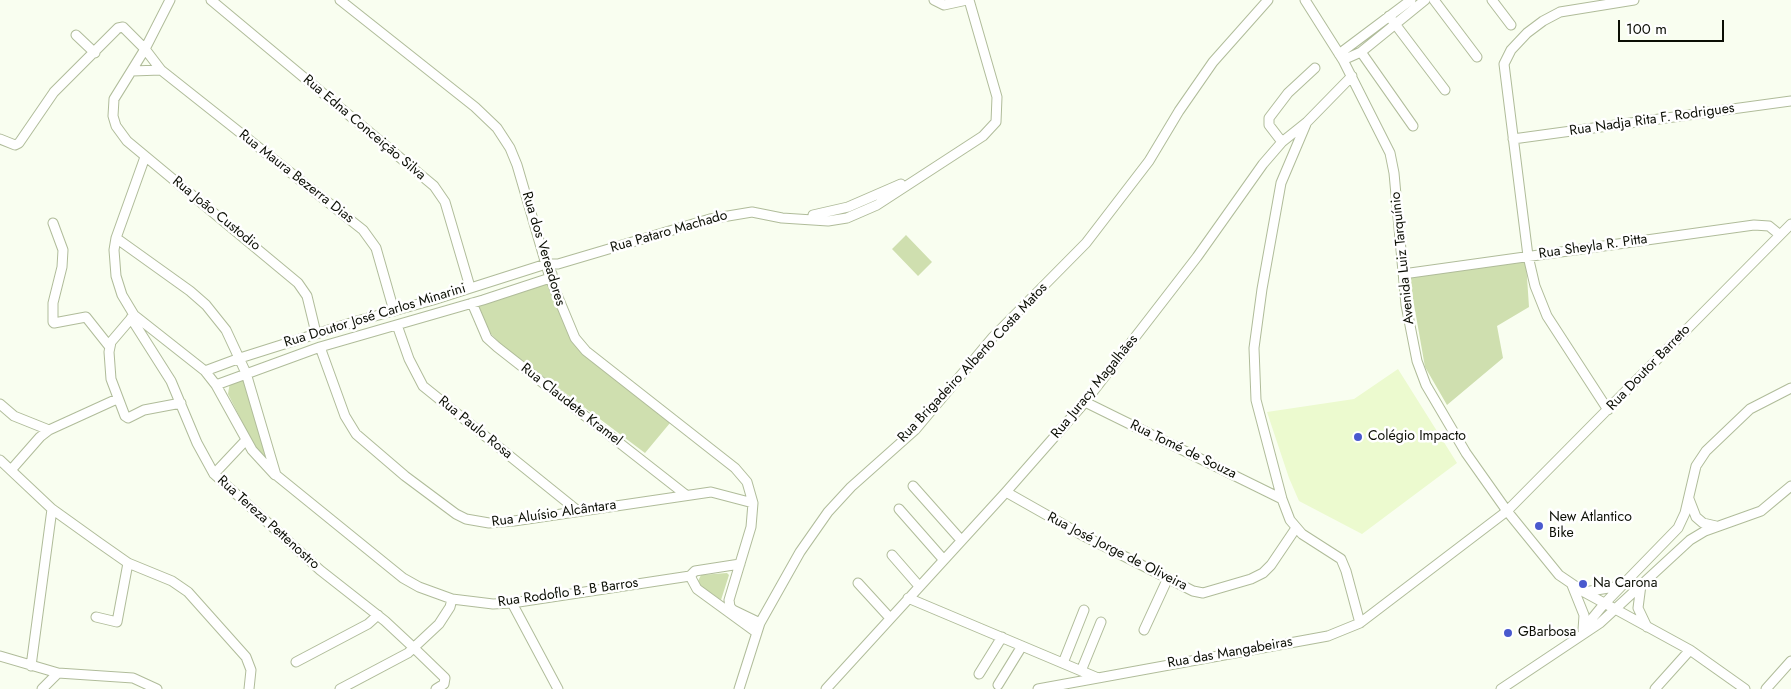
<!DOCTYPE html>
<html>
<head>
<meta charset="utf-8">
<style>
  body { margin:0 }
  #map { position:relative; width:1791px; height:689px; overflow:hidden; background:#f9fef0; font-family:Jost,sans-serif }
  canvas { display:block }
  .scale { position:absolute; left:1618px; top:20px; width:106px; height:22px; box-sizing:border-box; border:2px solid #0b0e04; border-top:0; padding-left:6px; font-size:15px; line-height:18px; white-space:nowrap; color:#0b0e04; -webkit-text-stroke:4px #fff; paint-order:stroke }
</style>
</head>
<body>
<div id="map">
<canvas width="1791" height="689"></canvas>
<div class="scale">100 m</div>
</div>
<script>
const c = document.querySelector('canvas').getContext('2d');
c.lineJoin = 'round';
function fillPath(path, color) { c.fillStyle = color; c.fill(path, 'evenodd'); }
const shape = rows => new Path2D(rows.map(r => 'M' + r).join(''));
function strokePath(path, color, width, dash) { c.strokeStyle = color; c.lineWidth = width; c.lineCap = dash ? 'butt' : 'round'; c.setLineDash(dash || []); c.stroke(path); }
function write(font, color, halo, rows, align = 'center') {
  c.font = font + ' Jost,sans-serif'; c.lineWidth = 5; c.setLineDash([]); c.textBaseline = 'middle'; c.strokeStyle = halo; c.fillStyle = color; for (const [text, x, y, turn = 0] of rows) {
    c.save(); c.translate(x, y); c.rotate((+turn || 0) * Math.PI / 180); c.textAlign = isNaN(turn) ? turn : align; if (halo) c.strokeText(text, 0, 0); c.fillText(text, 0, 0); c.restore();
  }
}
const built = shape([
  [1398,369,1457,463,1362,534,1299,501,1289,478,1267,412,1354,399]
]);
const green = shape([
  [906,235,932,262,918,276,892,249],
  [1526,262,1529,307,1497,326,1503,358,1447,405,1425,367,1409,276],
  [547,282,570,337,670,423,645,453,504,347,485,328,471,304],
  [244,376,267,457,258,453,228,394,230,382],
  [727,573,729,575,721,600,697,583,701,575]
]);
const minor = shape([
  [170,0,145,49,114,99,113,116,116,126,127,141,298,283,307,296,316,333],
  [211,0,434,186,445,202,470,287],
  [340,0,475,107,497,128,510,148,517,165,550,278,575,338,586,351,735,468,747,482,753,503,751,527,729,600,730,607,733,610,760,623],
  [934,0,944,5,967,0],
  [1305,0,1343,60,1390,153,1394,173,1406,305,1417,361,1426,385,1466,453,1507,511,1559,575,1584,592,1690,650,1745,689],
  [1434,0,1477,57],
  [1492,0,1511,25],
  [1389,16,1445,90],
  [76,35,95,53],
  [1361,52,1413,126],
  [1339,54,1411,0],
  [1343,60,1361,52,1425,0],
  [132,71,161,70],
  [1306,124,1281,183,1262,289,1254,348,1256,400,1282,499,1290,520,1302,534,1341,559,1346,571,1360,623],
  [0,139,15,145,19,143,54,92,118,28,123,27,145,49,161,70,363,230,376,248,394,311],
  [1513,139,1791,101],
  [1282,142,1269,125,1269,118,1288,93,1315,68],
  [145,157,116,238,114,250,116,276,122,295,134,315,205,371,216,385,252,450,275,475],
  [813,215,848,207,901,184],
  [53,223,63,250,62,267,53,303,53,322,54,323,86,317,109,346],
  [116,238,190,291,206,305,226,330,246,373,276,475,403,578,419,587,452,599,493,604,512,603,690,576],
  [1403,274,1754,225,1769,226,1780,235],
  [472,303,487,338,497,347,686,495],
  [134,315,111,342,109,352,111,379,125,416,128,418,144,410,181,403],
  [131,318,171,381,197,443,214,474,320,570,385,621,414,648,445,678,444,684,436,689],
  [397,325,409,359,423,386,578,511],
  [320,347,345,416,356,434,405,476,456,514,466,519,489,523,514,521,711,492,753,503],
  [205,371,240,358,357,321,433,300,546,264,558,264,710,219,752,212,782,218,828,221,847,218,877,205,983,136,996,122,997,97,969,0],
  [216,385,320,347,483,300,550,278,552,274],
  [1085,402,1282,499],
  [0,404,14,416,49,430],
  [1608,410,1547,316,1535,286,1528,256,1504,64,1511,50,1527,33,1543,21,1560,12,1634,0],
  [0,460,52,509,98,542,128,563,172,581,188,592,246,657,251,670,249,689],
  [11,470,40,437,49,430,117,399],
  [214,474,246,440],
  [913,486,961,540],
  [1006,492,1082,535,1193,591,1203,593,1251,579,1263,573,1271,565,1296,528],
  [1689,499,1696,517,1703,523,1716,526],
  [899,509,943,559],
  [892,555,919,586],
  [690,576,697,589,756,632],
  [690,576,695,571,740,564],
  [858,583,890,618],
  [1572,585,1584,615,1583,630],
  [1641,585,1638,608,1647,627],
  [1584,592,1621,586],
  [908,598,1098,678],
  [512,603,558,689],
  [96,617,117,622,128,563],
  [1144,630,1168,578],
  [1586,631,1590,621,1604,604,1678,528,1685,513,1696,466,1706,451,1750,409,1791,388],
  [0,656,58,673,133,678,157,689],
  [296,662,368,624,378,615],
  [1063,663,1084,610],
  [31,666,52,509],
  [1081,671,1101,622],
  [979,674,1002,637],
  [998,685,1022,646],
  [42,689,58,673],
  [340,689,408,653,439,624,450,607,452,599],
  [739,689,760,623,800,552,828,512,851,487,915,430,993,337,1086,243,1149,161,1179,111,1213,62,1268,0],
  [826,689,1006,492,1085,402,1197,257,1263,164,1282,142,1307,122,1352,76],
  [1038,689,1328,636,1360,623,1507,511,1791,224],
  [1501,689,1600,623,1690,540,1705,531,1761,511,1791,486],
  [1655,689,1690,650],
  [1766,689,1791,661]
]);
const markers = [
  [1358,437,5,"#4959ce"],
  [1539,526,5,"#4959ce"],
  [1583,584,5,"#4959ce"],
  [1508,633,5,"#4959ce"]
];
const streetNames = [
  ["Rua Nadja Rita F. Rodrigues",1652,120,-8],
  ["Rua Edna Conceição Silva",364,128,40],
  ["Rua Maura Bezerra Dias",296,177,38],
  ["Rua João Custodio",216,214,39],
  ["Rua Pataro Machado",669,232,-16],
  ["Rua Sheyla R. Pitta",1593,247,-8],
  ["Rua dos Vereadores",543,249,73],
  ["Avenida Luiz Tarquínio",1403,258,-96],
  ["Rua Doutor José Carlos Minarini",375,316,-17],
  ["Rua Brigadeiro Alberto Costa Matos",973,363,-47],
  ["Rua Doutor Barreto",1649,368,-46],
  ["Rua Juracy Magalhães",1095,387,-51],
  ["Rua Claudete Kramel",571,405,38],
  ["Rua Paulo Rosa",475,428,39],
  ["Rua Tomé de Souza",1183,450,26],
  ["Rua Aluísio Alcântara",554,514,-8],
  ["Rua Tereza Pettenostro",268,523,42],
  ["Rua José Jorge de Oliveira",1117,552,27],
  ["Rua Rodoflo B. B Barros",568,593,-8],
  ["Rua das Mangabeiras",1230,653,-10]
];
const poiNames = [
  ["Colégio Impacto",1368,437],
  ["New Atlantico",1549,518],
  ["Bike",1549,534],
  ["Na Carona",1593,584],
  ["GBarbosa",1518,633]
];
fillPath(built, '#ecfacf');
fillPath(green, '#cfdfaf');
strokePath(minor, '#b0bc9a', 11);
strokePath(minor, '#fff', 9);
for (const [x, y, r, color] of markers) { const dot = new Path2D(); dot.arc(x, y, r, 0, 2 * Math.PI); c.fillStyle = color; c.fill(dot); strokePath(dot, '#fff', 2); }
write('14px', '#0b0e04', '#fff', streetNames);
write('14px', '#0b0e04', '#fff', poiNames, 'left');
</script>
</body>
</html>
